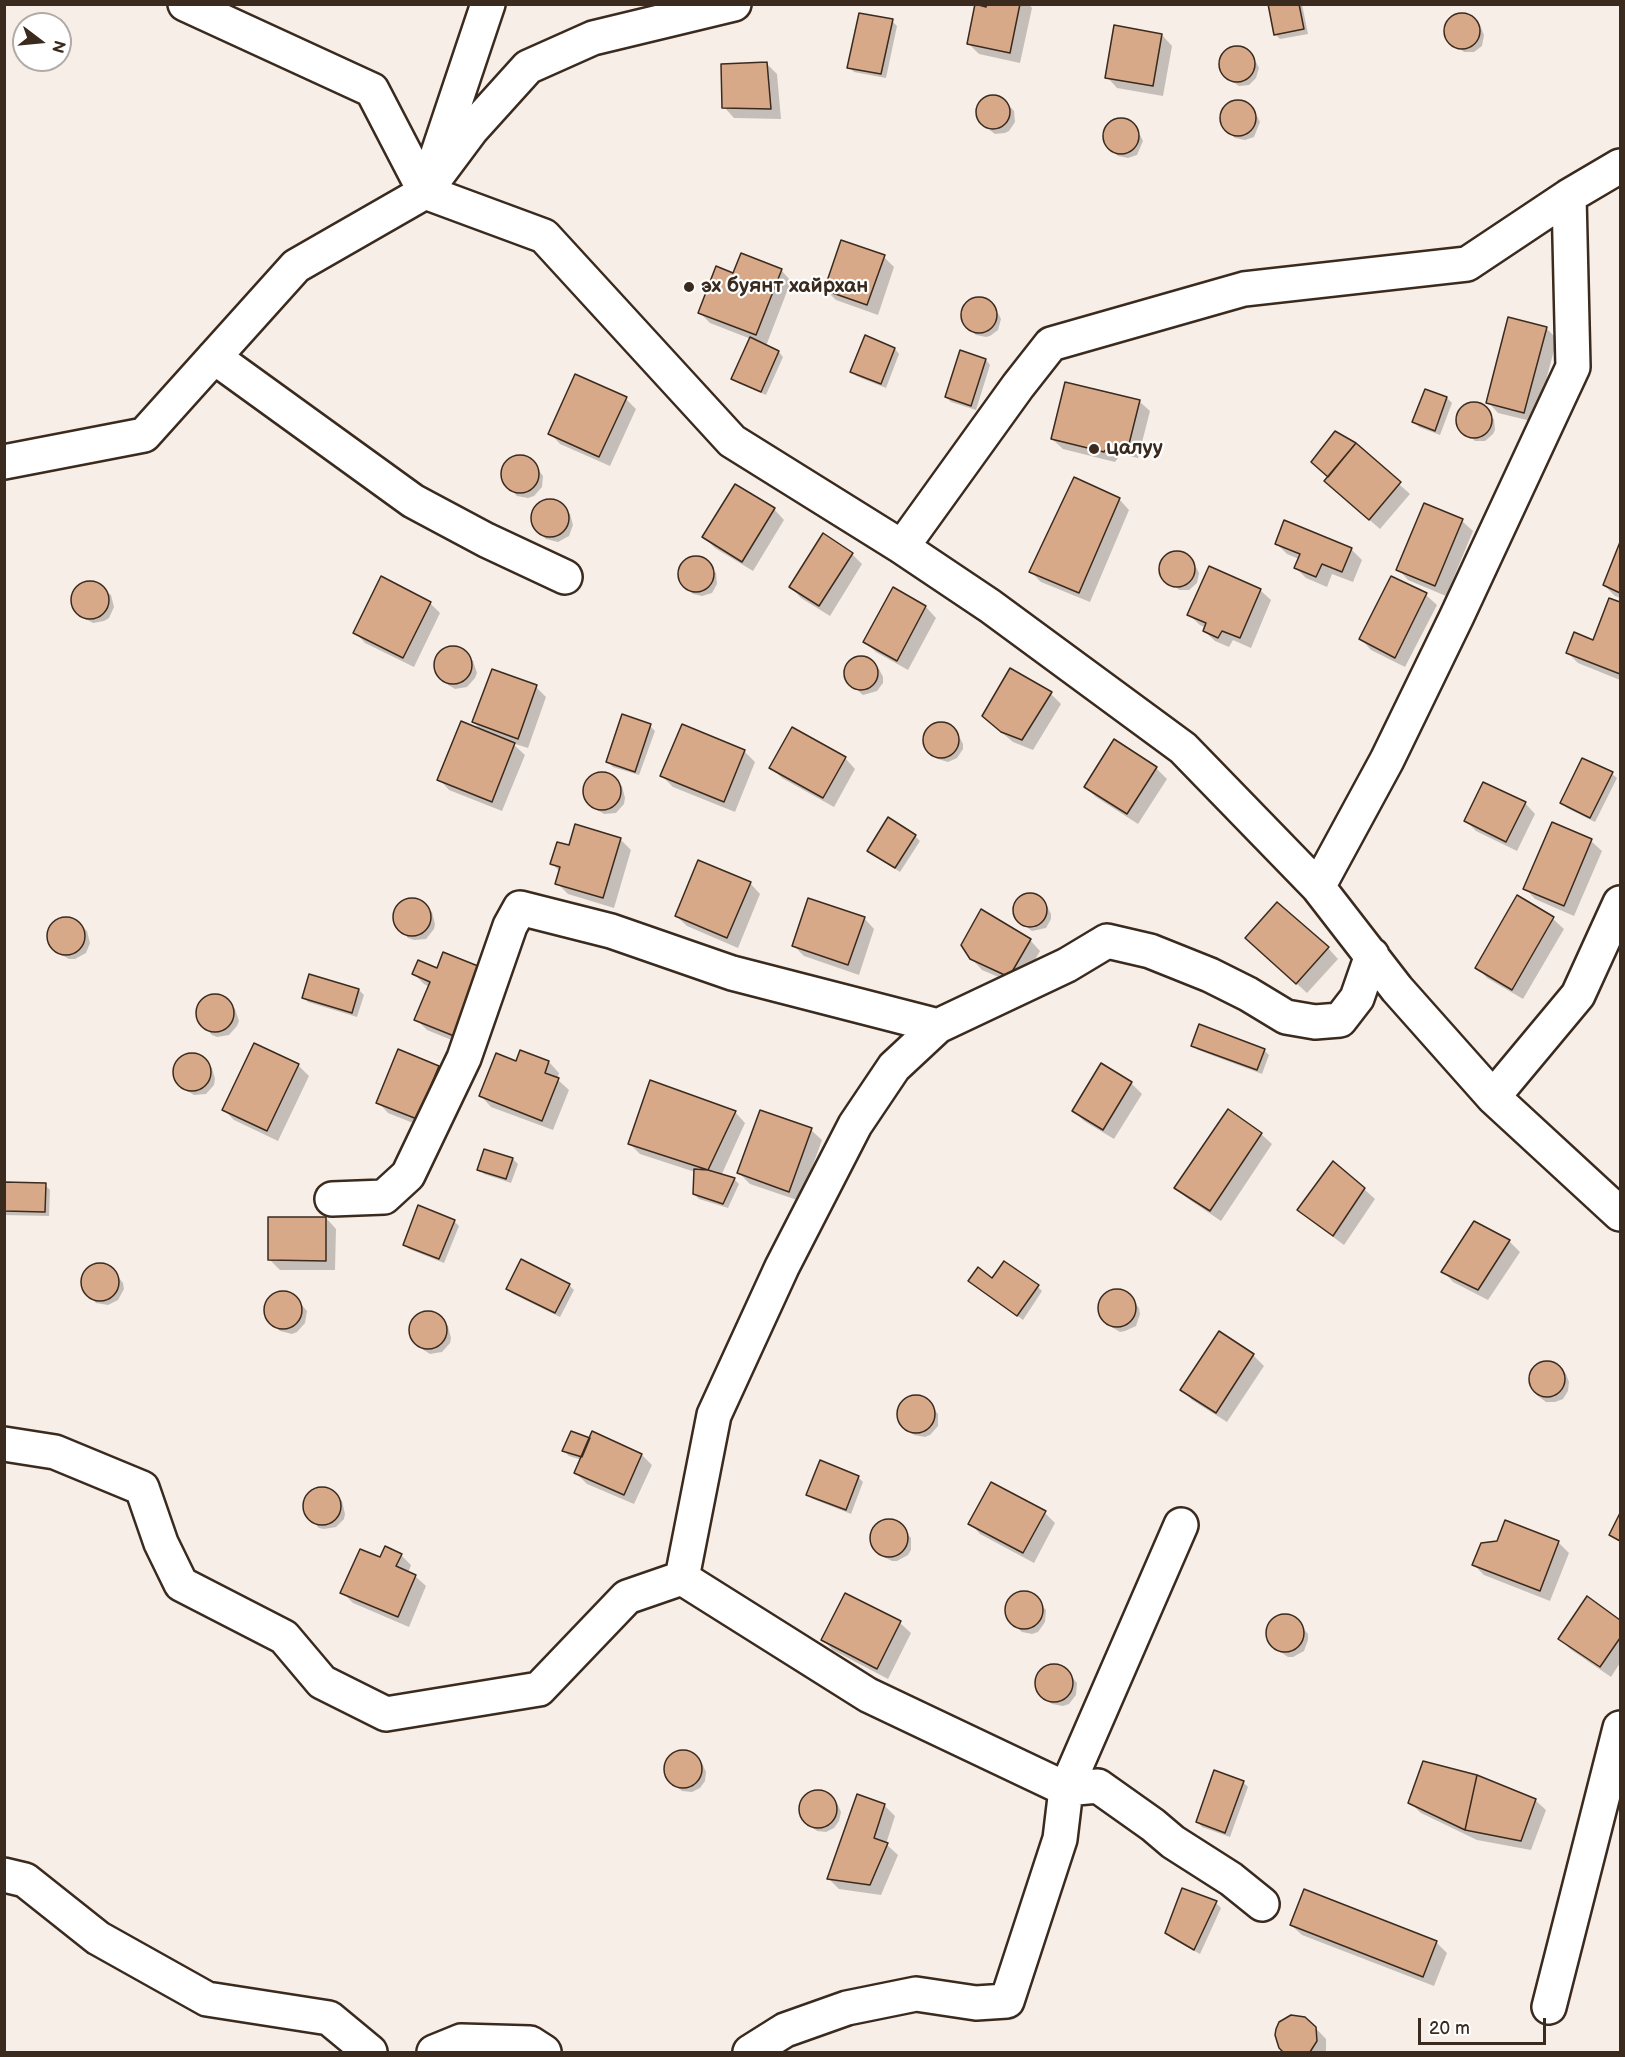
<!DOCTYPE html>
<html>
<head>
<meta charset="utf-8">
<style>
  body { margin:0 }
  #map { position:relative; width:1625px; height:2057px; overflow:hidden; background:#f7eee7; font-family:"Balsamiq Sans",sans-serif }
  canvas { display:block }
  .frame { position:absolute; inset:0; border:6px solid #3b2a1e; pointer-events:none }
  .north { position:absolute; left:12px; top:12px; width:60px; height:60px; box-sizing:border-box; background:#fff; border:2px solid #b1aaa5; border-radius:50%; rotate:106deg; font-size:16px; font-weight:700; line-height:24px; text-align:center; color:#3b2a1e }
  .north::after { content:''; display:block; margin:auto; width:21px; height:27px; background:#3b2a1e; clip-path:polygon(50% 0,100% 100%,50% 72%,0 100%) }
  .scale { position:absolute; left:1418px; top:2018px; width:128px; height:27px; box-sizing:border-box; border:3px solid #3b2a1e; border-top:0; padding-left:8px; font-size:18px; line-height:21px; white-space:nowrap; color:#3b2a1e; -webkit-text-stroke:4px #fff; paint-order:stroke }
</style>
</head>
<body>
<div id="map">
<canvas width="1625" height="2057"></canvas>
<div class="frame"></div>
<div class="north">N</div>
<div class="scale">20 m</div>
</div>
<script>
const c = document.querySelector('canvas').getContext('2d');
c.lineJoin = 'round';
function fillPath(path, color) { c.fillStyle = color; c.fill(path, 'evenodd'); }
const shape = rows => new Path2D(rows.map(r => 'M' + r).join(''));
function strokePath(path, color, width, dash) { c.strokeStyle = color; c.lineWidth = width; c.lineCap = dash ? 'butt' : 'round'; c.setLineDash(dash || []); c.stroke(path); }
function write(font, color, halo, rows, align = 'center') {
  c.font = font + ' "Balsamiq Sans",sans-serif'; c.lineWidth = 4.5; c.setLineDash([]); c.textBaseline = 'middle'; c.strokeStyle = halo; c.fillStyle = color; for (const [text, x, y, turn = 0] of rows) {
    c.save(); c.translate(x, y); c.rotate((+turn || 0) * Math.PI / 180); c.textAlign = isNaN(turn) ? turn : align; if (halo) c.strokeText(text, 0, 0); c.fillText(text, 0, 0); c.restore();
  }
}
const shadow = shape([
  [988,4,1029,4,1032,8,1020,63,979,54,969,44],
  [1269,4,1302,4,1308,34,1280,39,1275,34],
  [1459,15,1470,16,1480,25,1484,35,1482,46,1474,52,1464,52,1450,41,1446,31,1450,21],
  [892,21,897,26,886,78,854,72,849,67],
  [1162,35,1172,46,1163,96,1117,88,1107,77],
  [1233,48,1245,49,1254,58,1259,68,1256,78,1249,85,1239,86,1230,80,1222,70,1222,59,1224,54],
  [767,64,777,74,781,119,734,118,724,107],
  [995,96,1005,101,1014,111,1015,122,1009,131,1005,133,995,134,987,128,978,118,978,107,984,99],
  [1234,102,1239,102,1250,107,1255,112,1260,122,1254,137,1245,140,1235,138,1222,124,1222,113,1225,108],
  [1122,120,1133,125,1138,131,1143,141,1137,155,1128,158,1118,156,1106,142,1105,137,1108,127,1117,121],
  [884,257,894,267,878,315,836,300,826,290],
  [781,270,791,281,766,346,779,352,783,357,766,395,738,383,733,378,751,339,710,323,700,313,733,275],
  [975,299,980,299,991,304,996,309,1001,319,998,330,990,336,986,337,976,335,963,321,966,305],
  [1510,319,1547,329,1557,339,1535,422,1498,413,1488,402],
  [865,337,895,349,899,354,886,388,856,376,852,371],
  [986,360,990,365,976,410,951,402,946,397],
  [1426,391,1447,398,1452,403,1440,435,1419,427,1414,422],
  [626,399,636,409,610,466,560,444,550,433],
  [1139,401,1150,411,1138,458,1121,454,1115,462,1063,449,1052,439],
  [1476,404,1481,405,1494,419,1495,430,1493,434,1485,441,1475,441,1459,426,1459,415,1461,410,1465,406],
  [1355,445,1410,494,1380,529,1336,491,1329,476],
  [520,456,531,460,543,476,542,487,534,496,528,498,517,496,503,481,503,469,509,460],
  [1119,499,1129,510,1090,602,1041,582,1031,572],
  [550,500,555,501,570,514,573,525,569,536,558,542,546,539,542,536,536,530,532,519,535,508,539,504],
  [774,509,784,520,753,571,715,548,704,537],
  [1462,521,1473,531,1446,596,1408,580,1398,569],
  [1276,543,1351,549,1362,560,1353,582,1332,574,1327,587,1306,578,1296,568,1299,559,1287,554],
  [1620,546,1620,598,1615,596,1604,585],
  [1174,553,1184,554,1194,563,1199,573,1197,583,1189,590,1179,590,1162,574,1164,558],
  [852,554,862,564,830,616,801,598,791,587],
  [697,558,707,563,716,573,717,584,712,593,702,596,693,594,681,580,680,569,687,561],
  [1392,578,1426,595,1437,605,1405,667,1371,650,1361,639],
  [91,582,95,583,111,595,114,607,109,618,104,621,93,623,82,617,77,611,72,600,75,589,79,585],
  [894,589,926,607,936,618,908,670,876,652,865,642],
  [1260,590,1271,600,1251,648,1233,640,1229,647,1215,641,1204,631,1206,628,1200,625,1189,615],
  [1610,600,1620,604,1620,680,1578,663,1567,652,1594,642],
  [430,603,440,613,414,667,365,643,355,632],
  [453,647,464,651,473,661,477,673,475,678,467,687,455,689,445,683,439,677,435,666,435,661,442,651],
  [858,657,863,657,873,662,878,667,883,677,883,683,877,691,863,695,849,683,845,673,849,663],
  [536,687,546,697,528,748,512,743,525,755,502,811,449,790,439,779,483,732,473,722],
  [1051,694,1061,704,1033,750,1013,742,994,726],
  [943,723,953,728,958,734,963,744,963,749,957,758,948,762,938,759,934,756,929,750,925,740,929,730,938,724],
  [650,726,655,731,639,775,613,767,608,762],
  [744,751,755,762,735,812,673,787,662,776],
  [845,758,855,769,834,807,782,778,771,768],
  [1156,768,1167,779,1138,824,1096,797,1086,787],
  [602,773,607,774,622,786,625,798,624,804,616,813,604,814,594,808,589,803,584,791,584,786,591,776],
  [1612,774,1617,778,1595,822,1567,808,1562,803],
  [1525,803,1535,814,1517,851,1476,831,1466,821],
  [1552,824,1591,841,1602,851,1574,916,1535,899,1525,888],
  [576,826,621,840,631,850,614,908,568,894,557,883,560,872,552,863,570,847],
  [915,836,920,841,900,872,868,851],
  [750,883,760,894,738,948,687,926,676,916],
  [1026,894,1031,894,1041,898,1046,904,1051,914,1051,919,1046,928,1032,931,1017,920,1013,910,1017,900],
  [1518,898,1553,919,1564,929,1523,999,1487,978,1477,967],
  [412,899,417,900,432,912,435,924,434,929,426,939,414,940,408,938,395,923,394,912,401,902],
  [67,918,77,921,87,931,90,943,86,953,75,959,69,959,58,953,53,947,49,936,52,925,56,921],
  [864,918,874,929,859,975,804,956,793,945],
  [1030,940,1040,951,1020,986,982,970,971,958],
  [1257,948,1328,948,1338,959,1307,993],
  [438,970,464,1045,427,1030,416,1019,430,987,424,984,414,974],
  [359,990,364,995,357,1017,308,1002,303,997],
  [209,996,221,996,235,1009,239,1021,237,1026,229,1035,217,1037,212,1035,198,1020,198,1008,200,1003],
  [1193,1045,1264,1050,1269,1055,1262,1074,1198,1050],
  [186,1055,197,1055,212,1068,215,1079,214,1085,206,1094,194,1095,184,1089,175,1078,174,1067],
  [549,1062,559,1073,557,1079,569,1090,553,1130,491,1107,481,1096,517,1063],
  [298,1065,309,1076,278,1141,234,1120,224,1110],
  [439,1067,449,1078,428,1129,388,1113,378,1102],
  [1131,1083,1142,1094,1114,1139,1084,1121,1074,1111],
  [735,1112,745,1123,721,1176,734,1179,739,1184,728,1208,699,1199,694,1194,695,1172,640,1154,629,1143],
  [811,1130,822,1140,800,1201,750,1184,739,1173],
  [1261,1134,1272,1144,1221,1221,1187,1198,1176,1188],
  [485,1150,513,1159,518,1164,511,1183,484,1174,479,1169],
  [4,1184,45,1185,50,1190,49,1216,4,1215],
  [1364,1189,1375,1199,1344,1245,1310,1220,1299,1210],
  [326,1218,336,1229,335,1270,280,1270,270,1260],
  [454,1221,459,1226,444,1263,409,1249,404,1244],
  [1475,1223,1509,1241,1520,1252,1488,1300,1453,1282,1443,1271],
  [99,1264,111,1268,123,1283,124,1289,118,1300,108,1305,96,1303,92,1299,86,1294,82,1283,85,1272,94,1265],
  [993,1280,1038,1287,1042,1291,1023,1320,975,1285],
  [569,1285,574,1290,560,1317,513,1294,508,1289],
  [1114,1291,1126,1293,1139,1308,1140,1314,1136,1326,1125,1331,1120,1332,1110,1326,1099,1311,1101,1300,1109,1293],
  [283,1292,294,1296,307,1311,305,1323,297,1332,292,1334,280,1331,267,1317,266,1305,273,1296],
  [428,1313,434,1313,448,1326,451,1338,450,1343,442,1352,430,1354,419,1347,414,1342,410,1331,413,1320,417,1316],
  [1219,1333,1253,1355,1264,1366,1227,1422,1192,1400,1182,1389],
  [1544,1362,1553,1363,1560,1368,1566,1374,1569,1382,1568,1391,1563,1399,1555,1402,1546,1402,1538,1396,1533,1390,1530,1382,1530,1373,1536,1366],
  [913,1397,925,1399,938,1414,938,1426,930,1435,925,1437,914,1435,901,1422,899,1417,901,1406,908,1398],
  [564,1451,642,1455,652,1465,634,1504,587,1484,576,1473,582,1460,569,1456],
  [858,1477,863,1482,851,1514,813,1499,808,1495],
  [322,1488,333,1492,342,1501,345,1514,344,1519,336,1527,324,1529,319,1528,305,1513,304,1501,311,1492],
  [1045,1513,1055,1523,1034,1563,980,1534,970,1523],
  [1620,1516,1620,1542,1611,1535],
  [886,1521,897,1523,911,1538,911,1550,908,1555,897,1561,892,1561,882,1556,871,1541,873,1530,881,1522],
  [1558,1542,1569,1553,1550,1601,1484,1575,1474,1565],
  [401,1555,411,1565,408,1573,415,1576,426,1586,409,1627,353,1603,342,1592,381,1559],
  [1028,1593,1033,1596,1046,1610,1045,1622,1038,1632,1032,1634,1022,1632,1008,1618,1007,1608,1011,1598,1016,1595],
  [1587,1599,1620,1621,1620,1663,1611,1677,1570,1649,1560,1639],
  [1282,1616,1294,1618,1308,1634,1308,1640,1304,1651,1293,1657,1288,1657,1279,1651,1268,1636,1269,1626,1277,1618],
  [900,1623,911,1633,888,1679,833,1650,823,1640],
  [1051,1666,1064,1668,1077,1683,1076,1695,1069,1704,1063,1706,1052,1704,1039,1691,1037,1680,1042,1670],
  [680,1751,689,1752,697,1758,702,1763,706,1772,705,1781,700,1788,692,1792,682,1791,670,1780,666,1771,667,1763,672,1755],
  [1243,1782,1248,1787,1230,1837,1202,1827,1198,1822],
  [815,1792,824,1792,832,1798,837,1803,841,1812,839,1821,834,1828,826,1832,817,1831,810,1825,804,1820,800,1811,802,1803,806,1795],
  [858,1796,885,1806,895,1816,886,1844,898,1855,881,1895,839,1889,829,1879],
  [1535,1800,1546,1810,1531,1850,1477,1840,1421,1813,1410,1803],
  [1183,1889,1216,1903,1221,1908,1200,1954,1171,1938,1167,1933],
  [1291,1925,1436,1942,1447,1953,1434,1986,1302,1935],
  [1310,2022,1326,2039,1326,2052,1285,2052,1280,2048]
]);
const building = shape([
  [975,4,986,7,987,4,1020,4,1010,53,967,44,975,4],
  [1268,4,1299,4,1304,29,1274,35,1268,4],
  [859,13,893,19,881,74,847,68,859,13],
  '1444 31a18 18 0 1 1 36 0a18 18 0 1 1-36 0Z',
  [1114,25,1162,34,1153,86,1105,78,1114,25],
  '1219 64a18 18 0 1 1 36 0a18 18 0 1 1-36 0Z',
  [767,62,771,109,722,108,721,64,767,62],
  '976 112a17 17 0 1 1 34 0a17 17 0 1 1-34 0Z',
  '1220 118a18 18 0 1 1 36 0a18 18 0 1 1-36 0Z',
  '1103 136a18 18 0 1 1 36 0a18 18 0 1 1-36 0Z',
  [841,240,885,255,867,305,824,290,841,240],
  [741,253,782,269,756,335,698,313,716,266,733,273,741,253],
  '961 315a18 18 0 1 1 36 0a18 18 0 1 1-36 0Z',
  [1508,317,1547,327,1524,413,1486,403,1508,317],
  [865,335,895,348,881,384,850,372,865,335],
  [750,337,779,351,761,392,731,379,750,337],
  [960,350,986,359,971,406,945,397,960,350],
  [575,374,627,397,599,457,548,434,575,374],
  [1065,382,1140,400,1128,448,1110,444,1104,452,1051,439,1065,382],
  [1425,389,1447,397,1435,431,1412,422,1425,389],
  '1456 420a18 18 0 1 1 36 0a18 18 0 1 1-36 0Z',
  [1335,431,1356,443,1328,477,1311,462,1335,431],
  [1356,443,1401,482,1369,520,1324,481,1356,443],
  '501 474a19 19 0 1 1 38 0a19 19 0 1 1-38 0Z',
  [1074,477,1120,498,1079,593,1029,572,1074,477],
  [735,484,775,508,742,562,702,537,735,484],
  '531 518a19 19 0 1 1 38 0a19 19 0 1 1-38 0Z',
  [1424,503,1463,519,1435,586,1396,570,1424,503],
  [1284,520,1352,548,1342,572,1322,564,1316,577,1294,568,1300,554,1275,544,1284,520],
  [823,533,853,553,819,606,789,587,823,533],
  [1620,542,1620,593,1603,585,1620,542],
  '1159 569a18 18 0 1 1 36 0a18 18 0 1 1-36 0Z',
  '678 574a18 18 0 1 1 36 0a18 18 0 1 1-36 0Z',
  [1209,566,1261,589,1240,638,1222,631,1218,638,1203,631,1206,623,1187,615,1209,566],
  [381,576,431,602,403,658,353,633,381,576],
  [1391,576,1427,593,1395,658,1359,639,1391,576],
  '71 600a19 19 0 1 1 38 0a19 19 0 1 1-38 0Z',
  [893,587,926,606,897,661,863,642,893,587],
  [1609,598,1620,602,1620,674,1566,653,1574,632,1593,640,1609,598],
  '434 665a19 19 0 1 1 38 0a19 19 0 1 1-38 0Z',
  '844 673a17 17 0 1 1 34 0a17 17 0 1 1-34 0Z',
  [1010,668,1052,692,1022,740,1001,732,982,716,1010,668],
  [492,669,537,685,518,739,472,722,492,669],
  [622,714,651,724,635,772,606,762,622,714],
  [461,721,515,743,492,802,437,780,461,721],
  '923 740a18 18 0 1 1 36 0a18 18 0 1 1-36 0Z',
  [682,724,745,750,724,802,660,776,682,724],
  [792,727,846,757,823,798,769,768,792,727],
  [1114,739,1157,767,1127,814,1084,787,1114,739],
  [1582,758,1613,772,1590,818,1560,803,1582,758],
  '583 791a19 19 0 1 1 38 0a19 19 0 1 1-38 0Z',
  [1483,782,1526,802,1506,842,1464,821,1483,782],
  [888,817,916,835,895,868,867,851,888,817],
  [1552,822,1592,839,1564,906,1523,889,1552,822],
  [575,824,621,838,603,898,555,884,560,867,550,864,557,842,569,845,575,824],
  [698,860,751,882,727,938,675,916,698,860],
  '1013 910a17 17 0 1 1 34 0a17 17 0 1 1-34 0Z',
  [1517,895,1554,917,1512,990,1475,968,1517,895],
  '393 917a19 19 0 1 1 38 0a19 19 0 1 1-38 0Z',
  [808,898,865,917,848,965,792,946,808,898],
  [1277,902,1329,947,1296,984,1245,938,1277,902],
  [981,909,1031,939,1009,977,970,959,961,945,981,909],
  '47 936a19 19 0 1 1 38 0a19 19 0 1 1-38 0Z',
  [443,952,483,968,454,1036,414,1020,430,982,412,974,418,960,437,968,443,952],
  [309,974,359,989,352,1013,302,998,309,974],
  '196 1013a19 19 0 1 1 38 0a19 19 0 1 1-38 0Z',
  [1199,1024,1265,1049,1257,1070,1191,1046,1199,1024],
  [254,1043,299,1064,267,1131,222,1110,254,1043],
  [398,1049,439,1066,417,1119,376,1103,398,1049],
  [520,1050,549,1061,545,1073,559,1078,542,1121,479,1096,496,1053,516,1061,520,1050],
  '173 1072a19 19 0 1 1 38 0a19 19 0 1 1-38 0Z',
  [1101,1063,1132,1082,1103,1130,1072,1111,1101,1063],
  [650,1080,736,1111,708,1170,628,1144,650,1080],
  [1228,1109,1262,1133,1210,1211,1174,1188,1228,1109],
  [760,1110,812,1128,789,1192,737,1173,760,1110],
  [484,1149,513,1158,506,1179,477,1170,484,1149],
  [1333,1161,1365,1188,1333,1236,1297,1210,1333,1161],
  [694,1169,708,1170,735,1178,723,1204,693,1194,694,1169],
  [4,1182,46,1183,45,1212,4,1211,4,1182],
  [418,1205,455,1220,439,1259,403,1245,418,1205],
  [268,1217,326,1217,326,1261,268,1260,268,1217],
  [1474,1221,1510,1240,1478,1290,1441,1272,1474,1221],
  [521,1259,570,1284,555,1313,506,1289,521,1259],
  [1004,1261,1039,1285,1017,1316,968,1281,978,1267,992,1278,1004,1261],
  '81 1282a19 19 0 1 1 38 0a19 19 0 1 1-38 0Z',
  '1098 1308a19 19 0 1 1 38 0a19 19 0 1 1-38 0Z',
  '264 1310a19 19 0 1 1 38 0a19 19 0 1 1-38 0Z',
  '409 1330a19 19 0 1 1 38 0a19 19 0 1 1-38 0Z',
  [1219,1331,1254,1354,1216,1413,1180,1390,1219,1331],
  '1529 1379a18 18 0 1 1 36 0a18 18 0 1 1-36 0Z',
  '897 1414a19 19 0 1 1 38 0a19 19 0 1 1-38 0Z',
  [571,1431,590,1438,582,1457,562,1451,571,1431],
  [592,1431,642,1454,624,1495,574,1473,592,1431],
  [820,1460,859,1476,846,1510,806,1495,820,1460],
  [991,1482,1046,1511,1023,1553,968,1524,991,1482],
  '303 1506a19 19 0 1 1 38 0a19 19 0 1 1-38 0Z',
  [1620,1513,1620,1541,1609,1535,1620,1513],
  '870 1538a19 19 0 1 1 38 0a19 19 0 1 1-38 0Z',
  [1505,1520,1559,1541,1540,1591,1472,1565,1481,1543,1497,1541,1505,1520],
  [385,1546,402,1554,396,1566,416,1575,398,1617,340,1593,360,1549,380,1557,385,1546],
  '1005 1610a19 19 0 1 1 38 0a19 19 0 1 1-38 0Z',
  [845,1593,901,1621,877,1669,821,1640,845,1593],
  [1587,1596,1620,1620,1620,1638,1600,1667,1558,1639,1587,1596],
  '1266 1633a19 19 0 1 1 38 0a19 19 0 1 1-38 0Z',
  '1035 1683a19 19 0 1 1 38 0a19 19 0 1 1-38 0Z',
  '664 1769a19 19 0 1 1 38 0a19 19 0 1 1-38 0Z',
  [1423,1761,1477,1775,1465,1830,1408,1803,1423,1761],
  [1214,1770,1244,1781,1225,1833,1196,1822,1214,1770],
  [1477,1775,1536,1799,1521,1841,1465,1830,1477,1775],
  '799 1809a19 19 0 1 1 38 0a19 19 0 1 1-38 0Z',
  [857,1794,885,1804,874,1838,888,1843,870,1885,827,1879,857,1794],
  [1182,1888,1217,1901,1194,1950,1165,1933,1182,1888],
  [1304,1889,1437,1941,1423,1977,1290,1925,1304,1889],
  [1291,2015,1305,2017,1316,2027,1317,2041,1310,2052,1283,2052,1279,2048,1275,2035,1276,2029,1279,2022,1291,2015]
]);
const minor = shape([
  [185,4,372,90,425,192],
  [434,165,488,4],
  [425,192,472,129,528,67,593,38,734,4],
  [214,357,413,501,486,540,565,577],
  [4,462,144,435,296,266,425,192,544,236,732,441,902,547,990,606,1183,748,1318,887,1397,989,1493,1097,1620,1214],
  [902,547,1018,386,1051,344,1244,289,1467,264,1569,196,1620,166],
  [1318,887,1387,760,1457,616,1573,367,1569,196],
  [1493,1097,1578,995,1620,903],
  [332,1199,384,1197,408,1175,464,1058,510,926,520,908,611,931,732,973,938,1026],
  [4,1444,55,1452,142,1488,161,1543,181,1584,284,1637,322,1682,386,1714,539,1689,627,1597,682,1578,714,1415,782,1267,855,1125,894,1067,938,1026,1067,965,1107,941,1150,951,1210,975,1248,994,1286,1017,1315,1022,1340,1020,1357,998,1372,955],
  [682,1578,868,1695,1066,1789,1181,1525],
  [4,1875,25,1880,98,1938,207,1999,329,2018,370,2052],
  [1549,2007,1620,1728],
  [434,2052,461,2041,530,2043,544,2052],
  [750,2052,785,2030,847,2008,916,1994,976,2003,1007,2001,1060,1839,1066,1789,1098,1786,1153,1825,1173,1842,1231,1879,1262,1904]
]);
const markers = [
  [689,287,6,"#3b2a1e"],
  [1094,449,6,"#3b2a1e"]
];
const poiNames = [
  ["эх буянт хайрхан",701,287],
  ["цалуу",1106,449]
];
fillPath(shadow, '#0003');
fillPath(building, '#d7a988');
strokePath(building, '#3b2a1e', 1.5);
strokePath(minor, '#3b2a1e', 38);
strokePath(minor, '#fff', 33);
for (const [x, y, r, color] of markers) { const dot = new Path2D(); dot.arc(x, y, r, 0, 2 * Math.PI); c.fillStyle = color; c.fill(dot); strokePath(dot, '#fff', 2); }
write('bold 21px', '#3b2a1e', '#fff', poiNames, 'left');
</script>
</body>
</html>
